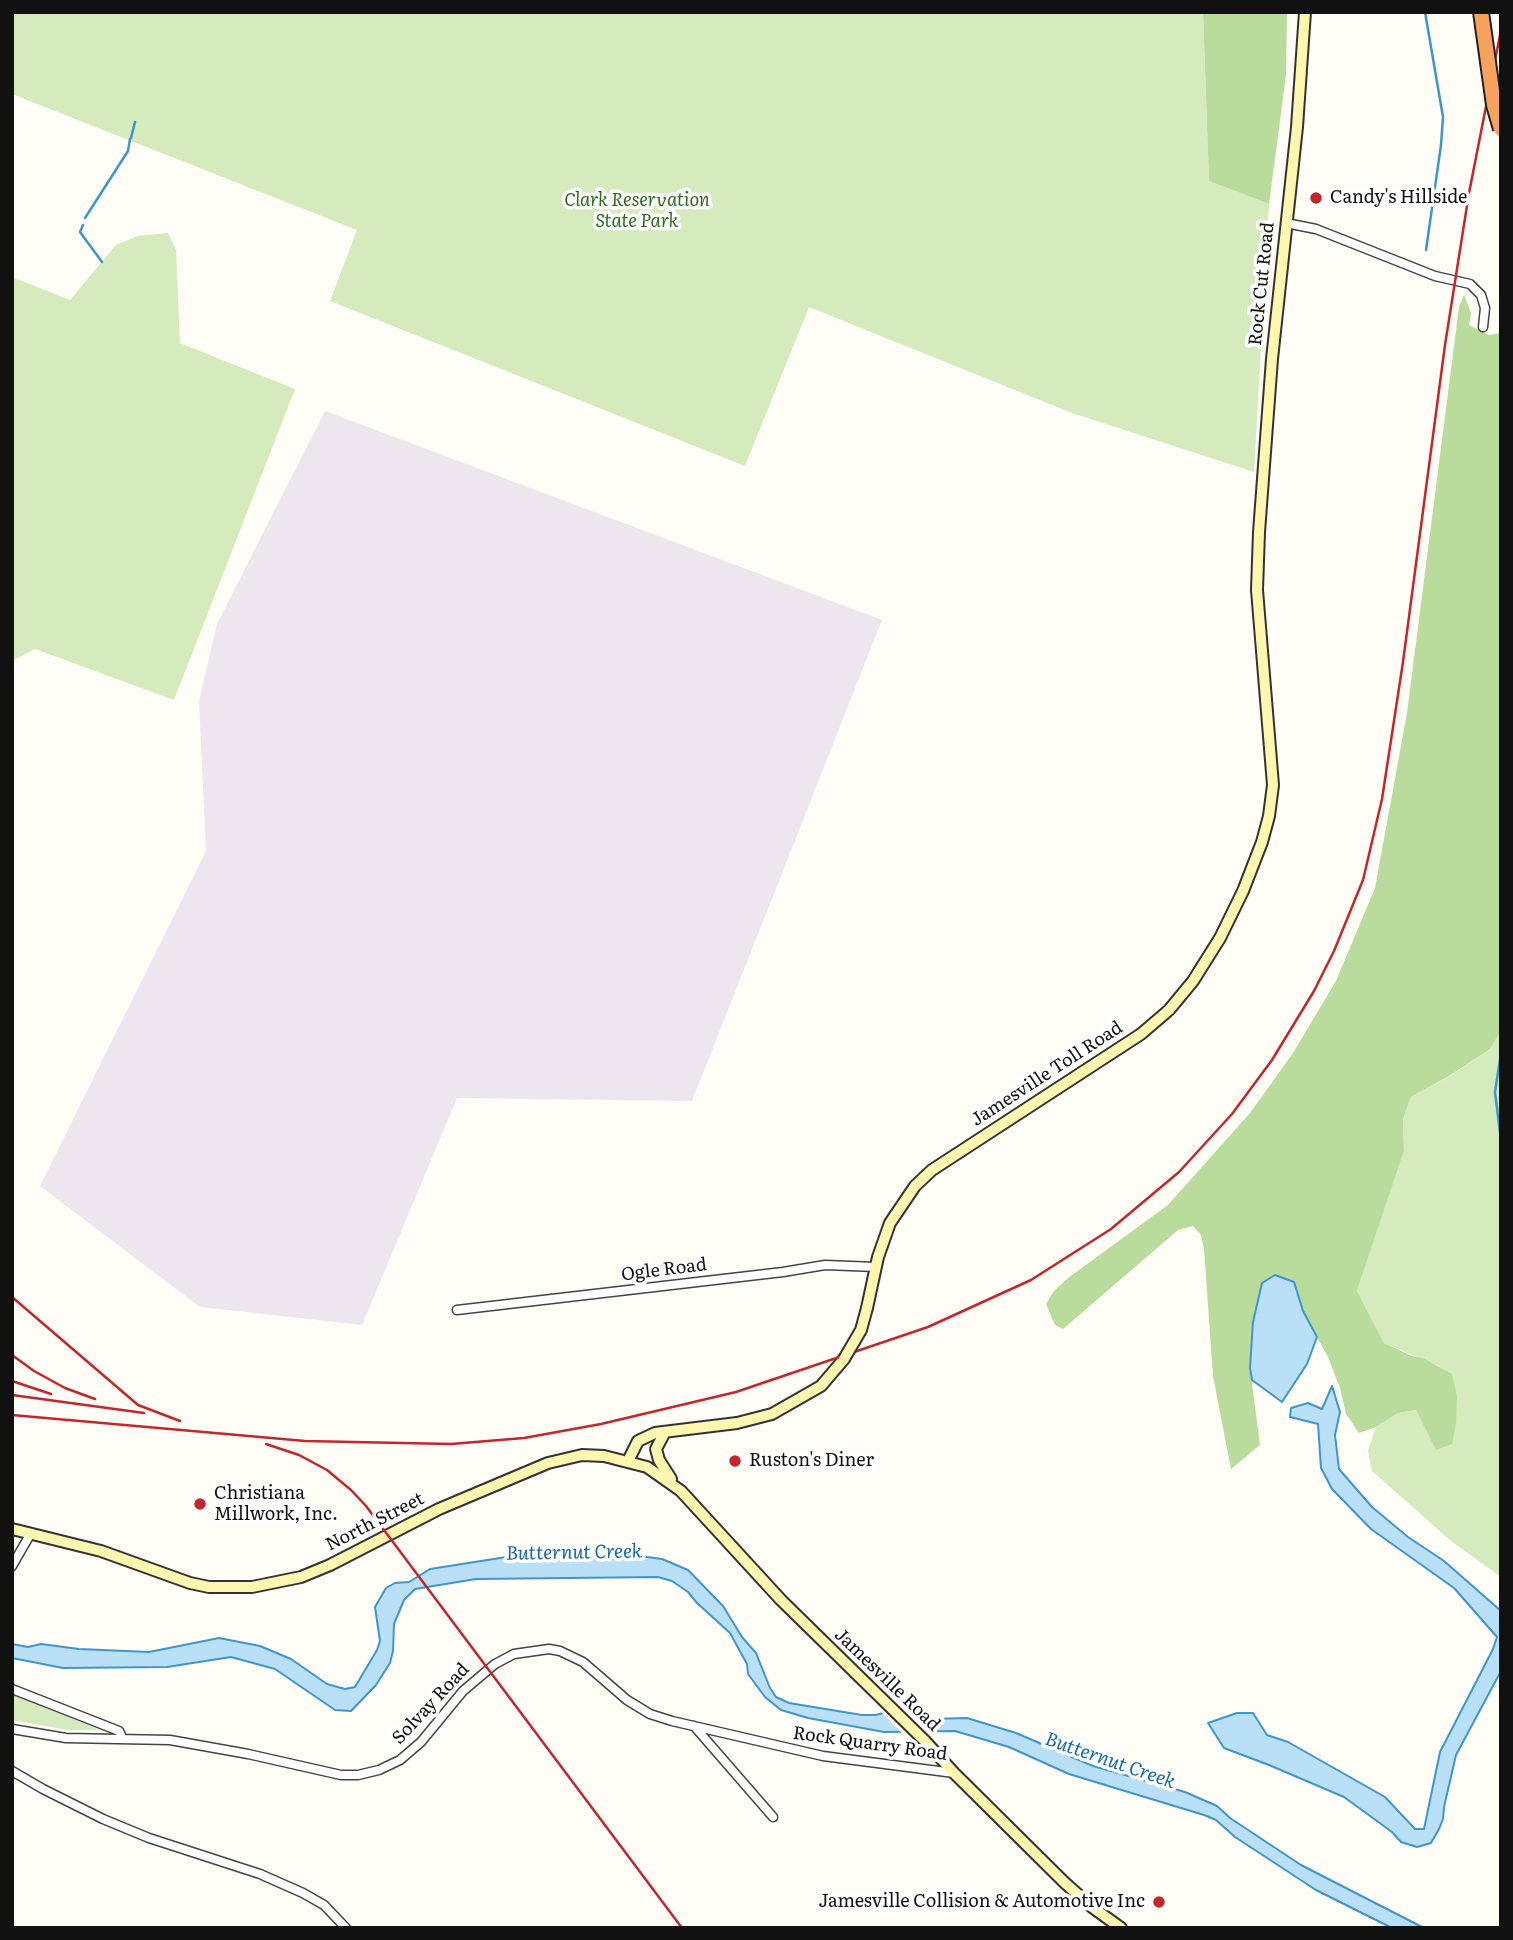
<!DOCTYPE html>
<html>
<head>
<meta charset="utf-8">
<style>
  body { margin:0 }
  #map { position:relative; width:1513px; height:1940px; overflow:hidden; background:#fffdf5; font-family:Literata,serif }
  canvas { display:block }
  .frame { position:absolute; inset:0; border:14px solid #111; pointer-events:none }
</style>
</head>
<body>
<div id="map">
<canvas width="1513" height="1940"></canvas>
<div class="frame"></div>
</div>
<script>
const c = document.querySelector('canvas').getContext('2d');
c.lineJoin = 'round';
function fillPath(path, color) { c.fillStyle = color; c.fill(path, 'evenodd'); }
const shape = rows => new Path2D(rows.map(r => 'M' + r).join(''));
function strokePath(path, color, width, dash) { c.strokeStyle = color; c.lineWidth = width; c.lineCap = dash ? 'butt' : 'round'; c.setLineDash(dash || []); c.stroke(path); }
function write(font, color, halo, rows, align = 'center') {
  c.font = font + ' Literata,serif'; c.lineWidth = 7; c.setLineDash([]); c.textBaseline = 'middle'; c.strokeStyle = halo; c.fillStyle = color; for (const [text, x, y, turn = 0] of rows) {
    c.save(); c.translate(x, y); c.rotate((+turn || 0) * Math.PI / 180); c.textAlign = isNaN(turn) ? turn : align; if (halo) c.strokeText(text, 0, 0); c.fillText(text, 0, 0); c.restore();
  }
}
const industrial = shape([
  [325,411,882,620,692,1101,457,1098,362,1325,200,1307,40,1186,206,851,199,701,217,624]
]);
const green = shape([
  [12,12,1203,12,1209,181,1269,204,1254,472,1072,413,809,307,745,466,330,301,357,230,12,94],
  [168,233,176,250,180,343,295,389,174,700,35,649,12,661,12,277,70,300,116,245,138,236],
  [1501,1031,1501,1577,1451,1541,1372,1471,1368,1451,1376,1427,1398,1413,1416,1410,1436,1449,1439,1366,1384,1343,1357,1291,1404,1151,1403,1119,1411,1097,1450,1076,1490,1049],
  [12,1693,53,1711,100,1730,68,1730,12,1720]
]);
const forest = shape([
  [1203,12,1287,12,1286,75,1269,204,1209,181],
  [1464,295,1471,313,1469,325,1489,335,1501,333,1501,1031,1490,1049,1449,1076,1411,1097,1403,1119,1404,1151,1357,1291,1384,1343,1412,1356,1423,1358,1452,1374,1457,1396,1456,1423,1452,1444,1436,1450,1416,1410,1398,1413,1376,1427,1359,1433,1346,1414,1340,1388,1328,1357,1303,1311,1294,1282,1262,1283,1253,1322,1250,1368,1260,1445,1231,1469,1213,1376,1204,1249,1201,1235,1193,1226,1178,1230,1063,1329,1055,1325,1046,1304,1054,1291,1068,1278,1168,1205,1250,1113,1293,1053,1336,981,1375,888,1407,713,1459,307]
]);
const water = shape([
  [1275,1275,1294,1282,1303,1311,1317,1337,1307,1364,1282,1402,1252,1380,1250,1368,1253,1322,1262,1283,1275,1275],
  [1332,1386,1340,1412,1335,1435,1339,1469,1372,1507,1408,1537,1444,1561,1501,1611,1501,1671,1456,1755,1444,1807,1443,1819,1439,1829,1431,1843,1417,1847,1401,1842,1392,1832,1344,1797,1269,1765,1224,1748,1208,1723,1237,1713,1253,1713,1267,1735,1288,1742,1385,1797,1415,1829,1424,1829,1440,1752,1493,1649,1497,1637,1454,1588,1371,1529,1332,1489,1321,1468,1318,1424,1290,1417,1291,1408,1308,1403,1322,1409,1332,1386],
  [551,1550,571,1550,604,1558,625,1559,640,1556,662,1559,688,1570,723,1606,742,1637,756,1653,770,1688,776,1697,789,1703,862,1715,876,1715,887,1712,932,1719,967,1718,1016,1733,1093,1766,1185,1792,1217,1806,1230,1818,1301,1865,1424,1928,1392,1928,1316,1890,1235,1837,1216,1820,1204,1815,1069,1774,1009,1747,955,1731,884,1732,808,1718,781,1710,765,1697,748,1674,747,1664,730,1633,697,1603,688,1592,672,1581,658,1577,476,1579,415,1589,404,1600,394,1624,393,1651,390,1663,376,1685,351,1711,335,1710,275,1669,231,1657,167,1667,63,1668,12,1658,12,1644,28,1647,41,1644,79,1649,149,1652,219,1638,260,1646,291,1659,327,1684,345,1689,355,1687,377,1650,380,1641,375,1607,386,1588,395,1583,409,1582,430,1569,551,1550]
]);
const pier = shape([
  [887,1708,910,1712,933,1735,904,1735,878,1709]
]);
const stream = shape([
  [1425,12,1443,117,1441,145,1426,250],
  [131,138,135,122],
  [85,218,128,151,130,139],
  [83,225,80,232,102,262],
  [1501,1053,1495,1092,1501,1140]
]);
const street = shape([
  [1286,223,1316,229,1435,276,1470,284,1481,295,1485,308,1483,327],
  [457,1310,783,1272,825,1265,876,1267],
  [12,1566,31,1533],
  [12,1689,119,1731,123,1739],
  [694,1726,773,1817],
  [12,1729,66,1738,170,1740,248,1754,341,1775,358,1775,379,1770,400,1760,421,1742,463,1691,495,1664,514,1654,549,1649,560,1651,583,1662,627,1700,650,1714,672,1721,823,1756,954,1773],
  [12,1771,43,1789,103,1819,149,1838,260,1874,303,1893,324,1905,346,1928]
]);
const secondary = shape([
  [867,1308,878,1257,890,1223,915,1186,932,1170,1141,1034,1169,1010,1193,981,1220,938,1243,891,1262,842,1269,816,1273,785,1257,590,1259,532,1272,359,1297,127,1305,12],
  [665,1432,656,1449,659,1460,671,1479],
  [628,1461,638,1441,655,1433,737,1423,772,1414,821,1386,844,1359],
  [12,1529,101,1551,190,1583,209,1587,252,1587,301,1577,330,1565,439,1509,548,1463,582,1455,604,1456,647,1467,681,1491,781,1600,925,1741,954,1773,1065,1883,1092,1907,1121,1928]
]);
const rail = shape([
  [12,1297,138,1405,180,1421],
  [12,1355,34,1371,65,1388,95,1399],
  [12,1381,51,1394],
  [12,1395,144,1413],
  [12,1415,305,1441,451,1444,524,1438,601,1424,736,1392,928,1327,1031,1280,1111,1229,1179,1172,1232,1114,1272,1060,1314,991,1334,951,1363,880,1382,799,1403,662,1445,345,1469,193,1501,30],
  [266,1444,299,1455,327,1470,351,1490,366,1506,682,1928]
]);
const secondaryBridge = shape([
  [844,1359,861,1330,867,1308]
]);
const highwayBridge = shape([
  [1481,12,1494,105,1501,129]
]);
const markers = [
  [1316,198,7,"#c4262e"],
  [735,1461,7,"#c4262e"],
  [200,1504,7,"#c4262e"],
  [1159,1902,7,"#c4262e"]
];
const poiNames = [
  ["Candy's Hillside",1330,198],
  ["Ruston's Diner",749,1461],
  ["Christiana",214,1494],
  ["Millwork, Inc.",214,1515],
  ["Jamesville Collision & Automotive Inc",1145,1902,"right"]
];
const parkNames = [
  ["Clark Reservation",637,201],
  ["State Park",637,222]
];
const streetNames = [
  ["Rock Cut Road",1262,284,-84],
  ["Jamesville Toll Road",1047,1074,-33],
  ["Ogle Road",664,1270,-7],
  ["North Street",375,1522,-27],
  ["Jamesville Road",887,1680,44],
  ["Solvay Road",431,1704,-47],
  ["Rock Quarry Road",870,1744,8]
];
const waterNames = [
  ["Butternut Creek",574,1553,-1],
  ["Butternut Creek",1110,1761,19]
];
fillPath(industrial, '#eee6ef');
fillPath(green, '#d5ebbd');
fillPath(forest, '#b9dc9c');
fillPath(water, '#b9e0f7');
strokePath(water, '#3f96cf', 2);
fillPath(pier, '#fffdf5');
strokePath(stream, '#3f96cf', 2.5);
strokePath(street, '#444', 11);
strokePath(secondary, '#333', 14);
strokePath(street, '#fff', 8);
strokePath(secondary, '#fff6b0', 10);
strokePath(rail, '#c4262e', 2.5);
strokePath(secondaryBridge, '#333', 14, []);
strokePath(highwayBridge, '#222', 18, []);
strokePath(secondaryBridge, '#fff6b0', 10);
strokePath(highwayBridge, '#f5a25d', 14);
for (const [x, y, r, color] of markers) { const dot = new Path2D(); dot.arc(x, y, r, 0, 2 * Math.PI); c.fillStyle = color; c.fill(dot); strokePath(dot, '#fff', 2.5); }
write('18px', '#111', '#fff', poiNames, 'left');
write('italic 18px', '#2f6b1f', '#fff', parkNames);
write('18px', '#111', '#fff', streetNames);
write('italic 19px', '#1768a6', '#fff', waterNames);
</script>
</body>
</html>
